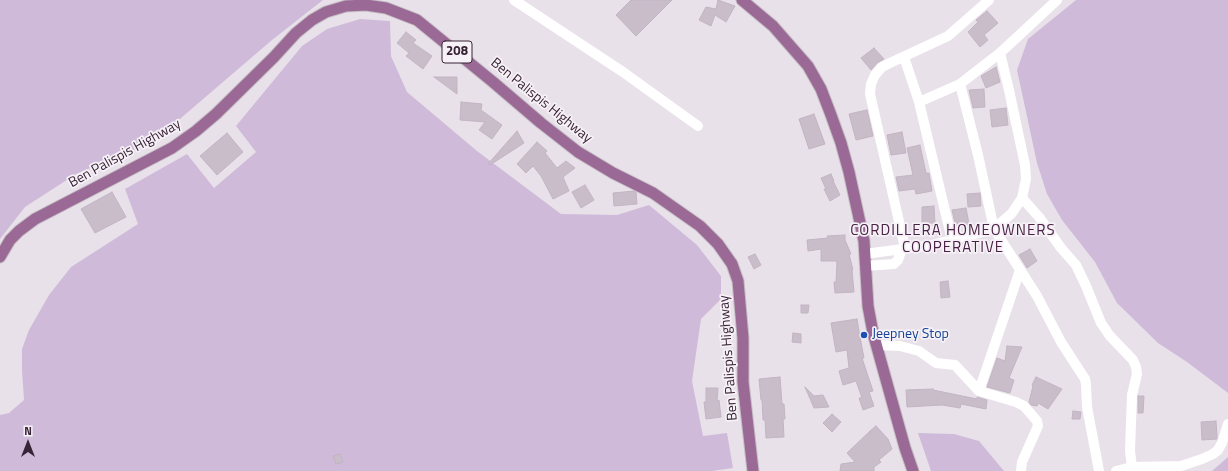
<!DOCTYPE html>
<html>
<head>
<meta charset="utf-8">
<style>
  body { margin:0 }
  #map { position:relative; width:1228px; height:471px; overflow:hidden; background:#e9e1ea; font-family:"Titillium Web",sans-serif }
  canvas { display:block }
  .north { position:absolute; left:8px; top:423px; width:40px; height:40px; -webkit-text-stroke:3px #f6f1f7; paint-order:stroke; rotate:0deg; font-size:11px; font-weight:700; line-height:16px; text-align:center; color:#392337 }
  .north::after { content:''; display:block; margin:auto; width:14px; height:18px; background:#392337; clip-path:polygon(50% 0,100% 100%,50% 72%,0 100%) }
</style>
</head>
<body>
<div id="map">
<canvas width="1228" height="471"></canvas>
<div class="north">N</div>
</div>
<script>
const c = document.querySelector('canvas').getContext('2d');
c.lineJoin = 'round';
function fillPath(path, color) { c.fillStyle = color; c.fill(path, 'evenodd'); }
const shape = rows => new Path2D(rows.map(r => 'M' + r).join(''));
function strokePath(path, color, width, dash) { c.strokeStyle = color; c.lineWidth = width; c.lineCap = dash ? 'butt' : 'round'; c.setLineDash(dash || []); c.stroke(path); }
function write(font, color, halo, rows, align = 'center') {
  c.font = font + ' "Titillium Web",sans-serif'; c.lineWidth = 3.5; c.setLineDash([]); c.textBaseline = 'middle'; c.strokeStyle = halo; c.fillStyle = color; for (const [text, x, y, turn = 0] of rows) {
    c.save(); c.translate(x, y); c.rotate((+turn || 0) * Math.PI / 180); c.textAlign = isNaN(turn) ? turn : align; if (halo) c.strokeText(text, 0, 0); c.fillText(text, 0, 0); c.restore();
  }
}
const green = shape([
  [0,0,323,0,272,40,153,142,76,174,25,207,0,239],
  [1076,0,1228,0,1228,393,1187,362,1158,343,1117,303,1095,262,1062,220,1047,194,1037,163,1017,70,1028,39],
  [360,19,390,21,391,56,407,92,477,151,561,214,617,215,649,205,697,245,721,276,721,299,701,319,692,381,703,436,727,433,733,468,712,471,0,471,0,415,9,413,24,400,22,371,22,349,29,330,49,295,71,267,138,224,125,189,187,154,214,188,256,152,236,126,302,46,327,29],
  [918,433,954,434,979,441,1004,471,931,471],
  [1228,457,1228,471,1212,471]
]);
const building = shape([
  [631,0,672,0,636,36,616,15,631,0],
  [718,0,735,6,726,22,715,15,711,26,699,20,706,7,716,9,718,0],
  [987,11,998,23,984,35,988,40,980,47,968,32,978,22,976,20,987,11],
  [406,32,416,40,413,43,432,56,423,69,406,56,409,53,397,43,406,32],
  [874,48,884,59,877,63,871,70,861,58,874,48],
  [996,67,1000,82,986,88,981,76,996,67],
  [434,77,457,77,457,94,434,77],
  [984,89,985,107,973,108,969,90,984,89],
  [461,102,482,104,481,110,502,125,492,139,479,130,485,122,460,120,461,102],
  [1006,108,1008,125,992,127,990,110,1006,108],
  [867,110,873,136,856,140,849,114,867,110],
  [814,114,825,144,809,149,799,119,814,114],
  [517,131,524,143,490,165,488,164,517,131],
  [902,132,906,153,891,155,887,135,902,132],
  [227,133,243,152,217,175,200,156,227,133],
  [537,142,547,151,545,153,557,168,566,161,575,168,563,177,569,191,553,199,541,176,533,166,526,173,517,164,537,142],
  [920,145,926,173,929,173,932,191,916,194,915,189,899,191,896,177,913,175,907,148,920,145],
  [831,174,834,181,833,181,840,195,830,201,824,189,826,189,821,178,831,174],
  [585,185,594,200,581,208,572,192,585,185],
  [634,191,636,192,637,204,614,206,613,193,634,191],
  [112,192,126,217,95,233,81,209,112,192],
  [980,193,981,206,968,207,967,194,980,193],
  [934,206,935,223,922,223,922,207,934,206],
  [966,208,969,224,956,227,952,210,966,208],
  [845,235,845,240,851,254,849,254,853,270,852,270,854,292,835,293,834,282,836,282,837,261,821,261,821,249,808,251,807,240,828,238,827,236,845,235],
  [1030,249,1037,261,1027,268,1019,255,1030,249],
  [755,254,761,265,754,269,748,257,755,254],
  [948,281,950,297,941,298,940,282,948,281],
  [801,305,809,305,808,313,801,313,801,305],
  [857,319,860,337,864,358,862,358,873,391,869,392,874,406,863,410,859,398,862,398,856,381,843,385,839,371,849,368,847,350,836,352,831,323,857,319],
  [793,333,801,334,801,343,792,342,793,333],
  [1007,346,1022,347,1009,378,1014,380,1010,393,987,387,997,358,1005,361,1007,346],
  [780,377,782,404,784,404,785,419,783,419,784,437,766,438,765,420,763,420,762,400,761,400,759,379,780,377],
  [1036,377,1062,389,1048,409,1038,403,1037,406,1031,405,1029,402,1033,386,1032,385,1036,377],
  [805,387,814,396,823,395,829,407,814,408,805,387],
  [706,388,718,388,717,401,719,400,721,417,706,419,704,402,706,402,706,388],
  [933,389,933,390,977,399,977,397,987,400,986,409,961,404,960,408,942,405,907,407,906,390,933,389],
  [1138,396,1144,396,1143,413,1138,413,1138,396],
  [1073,411,1081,412,1080,419,1072,419,1073,411],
  [832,414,841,422,832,432,823,423,832,414],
  [1216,421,1217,436,1217,439,1202,440,1201,422,1216,421],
  [876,426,888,439,892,449,879,460,881,462,874,467,874,471,840,471,841,464,855,462,847,453,870,431,871,434,870,431,876,426],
  [340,454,343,462,336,464,333,456,340,454]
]);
const minor = shape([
  [514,0,623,72,698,126],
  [904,57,919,102],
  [960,84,978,155,994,229,1037,296,1061,342,1085,379,1086,384,1087,407,1099,471],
  [1022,198,1039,217,1061,248,1076,265,1086,286,1101,323,1110,336,1133,360,1136,367,1137,374,1132,395,1130,451,1132,467],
  [952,240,919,102,960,84,1000,53,1057,0],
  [905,248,870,94,871,84,875,75,882,67,890,63,948,36,989,0],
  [865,254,932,245,994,229,1012,213,1022,198,1026,179,1025,165,1009,90,1000,53],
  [865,266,894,264,898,260,902,249],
  [876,345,900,346,919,351,936,363,955,365,979,391,1016,402,1024,406,1037,421,1038,426,1022,462,1021,471],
  [979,391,1020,270],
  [1116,471,1132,467,1181,466,1202,459,1213,454,1218,450,1222,443,1228,424]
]);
const primary = shape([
  [742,0,773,26,808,66,821,89,831,115,841,143,849,172,864,241,868,306,873,333,905,448,913,471],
  [0,257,10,240,19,231,35,219,172,148,196,131,216,114,274,57,296,33,312,20,326,12,346,6,366,5,386,8,417,20,493,82,541,123,578,152,613,173,653,193,700,226,718,244,732,264,738,281,743,338,743,382,753,471]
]);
const markers = [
  [864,335,4,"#1a4fb4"]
];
const shields = [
  [457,52,30]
];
const shieldNames = [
  ["208",457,52]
];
const streetNames = [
  ["Ben Palispis Highway",541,101,39],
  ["Ben Palispis Highway",125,154,-29],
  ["Ben Palispis Highway",729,358,-94]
];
const transitNames = [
  ["Jeepney Stop",872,335]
];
const neighbourhoodNames = [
  ["CORDILLERA HOMEOWNERS",953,231],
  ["COOPERATIVE",953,248]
];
fillPath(green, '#cfbbd9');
fillPath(building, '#c9bdca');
strokePath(building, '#c2b4c3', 1);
strokePath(primary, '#c4bdc3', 13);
strokePath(minor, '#fff', 10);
strokePath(primary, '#9b6996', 11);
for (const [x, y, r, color] of markers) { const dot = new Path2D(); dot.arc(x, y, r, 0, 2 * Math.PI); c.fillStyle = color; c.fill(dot); strokePath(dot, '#f6f1f7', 1.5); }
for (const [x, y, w] of shields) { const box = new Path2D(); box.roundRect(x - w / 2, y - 11, w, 22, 3); c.fillStyle = '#f6f1f7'; c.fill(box); strokePath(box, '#392337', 1); }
write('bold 13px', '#392337', null, shieldNames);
write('14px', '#392337', '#f6f1f7', streetNames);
write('14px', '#164399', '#f6f1f7', transitNames, 'left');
c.letterSpacing = '1px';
write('15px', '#492144', '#f6f1f7', neighbourhoodNames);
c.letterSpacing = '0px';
</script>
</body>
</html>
